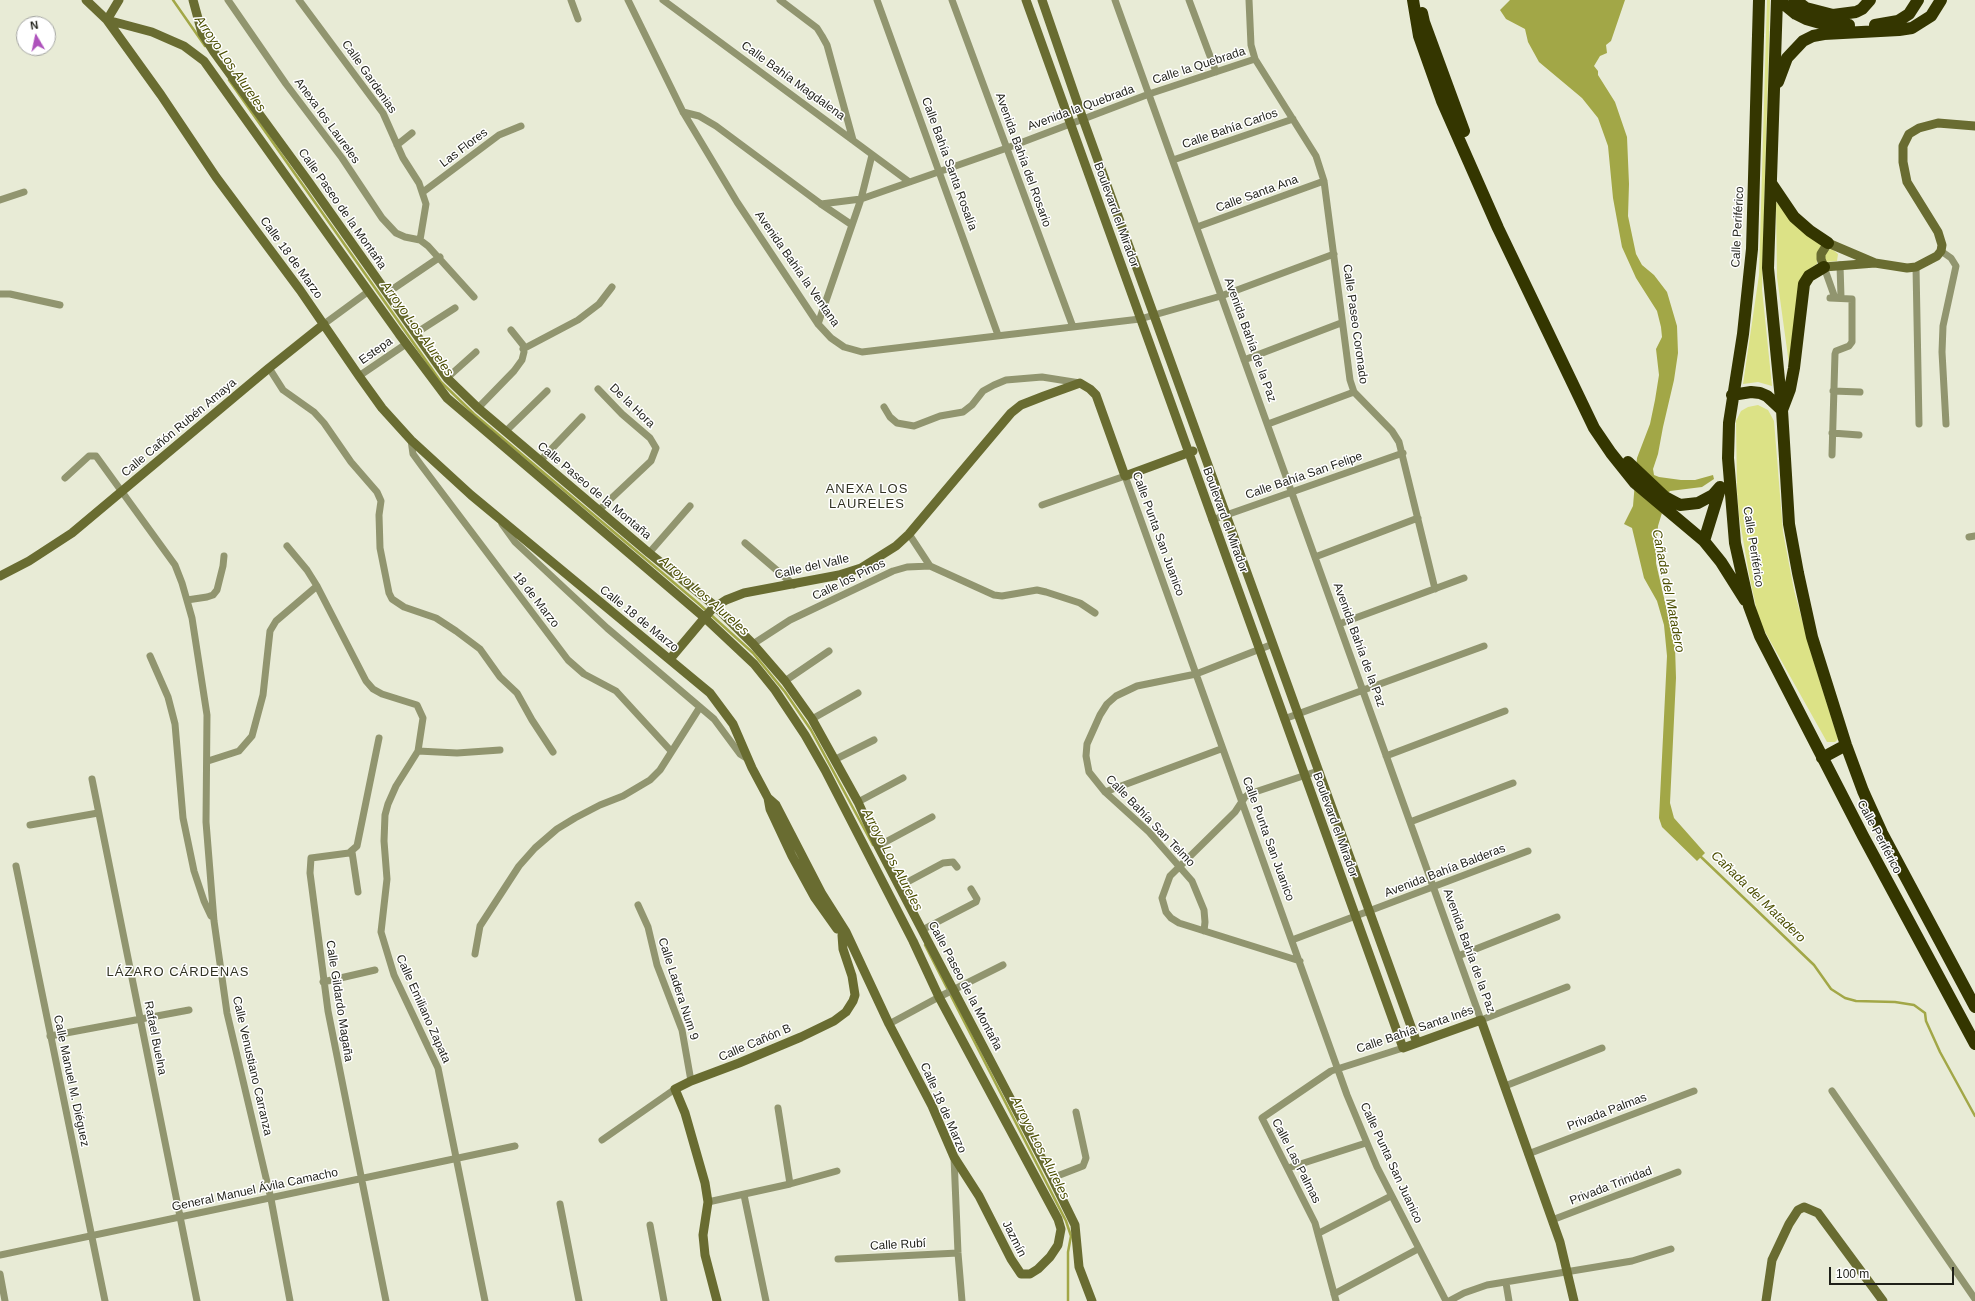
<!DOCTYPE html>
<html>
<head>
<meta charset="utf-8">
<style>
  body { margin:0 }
  #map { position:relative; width:1975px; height:1301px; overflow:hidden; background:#e8ebd6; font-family:Helvetica,sans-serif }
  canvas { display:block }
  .north { position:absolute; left:16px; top:16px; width:40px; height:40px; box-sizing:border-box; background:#fff; border:1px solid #a5a6a3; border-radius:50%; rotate:351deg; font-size:11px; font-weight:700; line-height:16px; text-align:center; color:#1f2019 }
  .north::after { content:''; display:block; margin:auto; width:14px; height:18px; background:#ae52bc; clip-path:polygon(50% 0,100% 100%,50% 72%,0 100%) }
  .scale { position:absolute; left:1829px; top:1267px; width:125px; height:18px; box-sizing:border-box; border:2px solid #1f2019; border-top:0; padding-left:5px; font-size:12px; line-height:14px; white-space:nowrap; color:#1f2019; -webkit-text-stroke:3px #fff; paint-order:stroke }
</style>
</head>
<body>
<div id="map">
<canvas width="1975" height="1301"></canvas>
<div class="north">N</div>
<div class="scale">100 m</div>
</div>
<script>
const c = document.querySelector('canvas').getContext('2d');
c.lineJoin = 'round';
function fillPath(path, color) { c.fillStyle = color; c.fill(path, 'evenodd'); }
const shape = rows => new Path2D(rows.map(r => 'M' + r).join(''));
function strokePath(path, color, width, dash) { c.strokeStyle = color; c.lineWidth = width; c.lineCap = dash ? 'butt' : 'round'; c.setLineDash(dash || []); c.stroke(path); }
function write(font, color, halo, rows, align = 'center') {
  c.font = font + ' Helvetica,sans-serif'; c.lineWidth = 3; c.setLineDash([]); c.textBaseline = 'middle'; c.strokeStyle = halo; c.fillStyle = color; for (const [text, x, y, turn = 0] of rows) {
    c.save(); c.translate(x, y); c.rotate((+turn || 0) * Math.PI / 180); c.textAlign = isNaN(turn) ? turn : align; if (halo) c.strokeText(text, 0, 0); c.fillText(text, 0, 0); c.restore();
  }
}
const green = shape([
  [1767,0,1770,0,1762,289,1772,386,1758,382,1743,384,1759,275],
  [1776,202,1824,246,1817,257,1817,264,1812,267,1789,364,1777,277],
  [1832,249,1838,254,1837,261,1825,262,1824,255,1828,250],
  [1758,405,1768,410,1774,421,1783,532,1794,590,1811,653,1838,739,1835,742,1827,742,1759,621,1749,574,1739,516,1737,490,1736,421,1741,411,1748,407]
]);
const water = shape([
  [1510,0,1625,0,1611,41,1606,45,1607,53,1600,56,1594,66,1598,71,1598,75,1615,102,1627,137,1629,184,1628,216,1636,254,1642,265,1654,275,1667,292,1677,326,1678,353,1674,380,1663,427,1658,454,1653,469,1654,475,1659,477,1681,480,1695,480,1713,475,1714,479,1702,487,1670,491,1668,493,1658,526,1656,551,1656,563,1675,646,1676,678,1670,803,1674,818,1705,853,1697,861,1662,827,1659,818,1667,656,1664,625,1657,601,1644,578,1632,528,1624,524,1633,506,1637,458,1650,424,1655,400,1659,375,1656,349,1662,337,1661,327,1657,311,1636,278,1622,247,1613,198,1608,146,1598,118,1582,98,1539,62,1528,42,1525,29,1506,19,1500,10]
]);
const stream = shape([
  [173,0,205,46],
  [229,80,441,382,474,414,698,603,753,653,785,692,811,730,873,845],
  [1699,855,1814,965,1831,989,1845,998,1856,1001,1895,1002,1914,1005,1925,1013,1926,1021,1940,1052,1975,1116],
  [925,945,1066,1221,1071,1236,1068,1252,1068,1301]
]);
const street = shape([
  [228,0,286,84,342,158,382,218,396,233,405,237,420,240,428,246,474,297],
  [299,0,383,113,403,158,419,183,426,204,420,240],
  [571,0,578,19],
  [628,0,683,112,737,202,818,324,831,338,844,347,862,352,1140,319,1221,296,1334,254],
  [663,0,908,181],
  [780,0,817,28,822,36,827,45,853,140],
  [877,0,998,335],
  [952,0,1073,327],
  [1115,0,1481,1020,1567,987],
  [1189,0,1216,72],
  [1249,0,1251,45,1255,59,1316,156,1324,181,1350,380,1354,392,1392,431,1399,442,1435,589],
  [683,112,699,116,716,126,821,204,852,225],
  [397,145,412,133],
  [1173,160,1293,119],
  [423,192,499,135,521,126],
  [0,200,24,192],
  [821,204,861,199,1007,148,1149,94,1255,59],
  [1197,227,1324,181],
  [1941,251,1951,258,1956,266,1943,326,1942,352,1946,424],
  [1840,265,1841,297],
  [1824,267,1835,298],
  [1916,267,1919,424],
  [387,293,440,257],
  [0,294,10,294,60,305],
  [1830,298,1852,299,1852,342,1849,346,1836,351,1835,354,1832,455],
  [324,324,369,291],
  [818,324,861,199,872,155],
  [416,333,455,308],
  [523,349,578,320,599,304,612,287],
  [1244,360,1341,323],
  [269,368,283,390,314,412,324,423,351,462,377,492,381,501,379,515,380,548,389,593,392,599,404,607,436,618,456,631,480,649,500,677,517,693,532,720,553,752],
  [359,376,406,344],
  [447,378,476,352],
  [598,389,622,414,650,438,656,448,651,461,599,510],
  [1833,391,1860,392],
  [884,407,890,417,897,423,914,426,940,416,963,412,972,405,983,391,994,385,1006,380,1042,377,1080,383],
  [478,408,514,371,522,360,524,352,523,345,511,330],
  [1268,424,1354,392],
  [506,431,547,391],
  [1832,433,1859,435],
  [411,440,413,454,421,465,568,660,584,674,616,691,671,751],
  [540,461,582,417],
  [65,478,89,456,96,456,175,565,182,583,192,618,207,715,206,822,214,921,227,1013,271,1199,290,1301],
  [1042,505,1125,476,1347,1095,1377,1167,1446,1301],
  [1212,520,1403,453],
  [502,524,515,542,607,628,714,719,740,754,748,759],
  [909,534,930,566],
  [1969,537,1975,536],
  [745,543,794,585],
  [287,546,307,570,317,586,366,681,373,689,382,694,417,705,423,718,418,751,396,786,388,804,385,815,384,841,387,879,381,932,394,975,438,1068,485,1301],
  [649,553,690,506],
  [1315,557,1418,518],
  [187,600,207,597,213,595,217,590,223,566,224,556],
  [1339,624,1464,578],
  [753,644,790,620,893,571,907,567,930,566,994,595,1002,596,1037,590,1046,592,1080,603,1095,613],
  [150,656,168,697,175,724,183,818,194,871,204,901,211,916],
  [785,681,829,651],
  [812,719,858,693],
  [1284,719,1484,646],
  [379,738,357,846,349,853,311,858,310,873,328,1011,386,1301],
  [418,751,457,753,500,750],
  [1386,756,1505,711],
  [836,759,874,740],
  [208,761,239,751,252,736,263,695,270,631,276,621,317,586],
  [92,779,197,1301],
  [1105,792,1221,749],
  [858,802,903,778],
  [1410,822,1513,783],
  [30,825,98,813],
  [878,846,932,817],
  [352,852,358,892],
  [16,866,105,1301],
  [900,886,943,863,953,862,957,867],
  [638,905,648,927,657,965,682,1030,691,1081],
  [922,930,976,902,977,899,971,889],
  [1204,931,1205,922,1204,910,1192,881,1149,832,1105,792,1089,772,1086,756,1087,744,1100,715,1107,704,1116,696,1137,686,1196,674,1273,644],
  [1292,940,1528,851],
  [475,954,480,926,519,866,535,848,557,829,575,818,600,805,623,796,650,780,660,770,700,707],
  [1458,956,1557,917],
  [1300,961,1179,923,1171,918,1166,912,1162,898,1170,876,1235,812,1245,797,1249,794,1318,771],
  [323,982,375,970],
  [889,1024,939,997,1003,965],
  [50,1036,189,1010],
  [1505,1086,1602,1048],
  [1832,1091,1975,1299],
  [778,1108,790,1184],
  [602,1140,675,1089],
  [1528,1154,1694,1091],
  [954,1157,958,1253,962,1301],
  [1288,1168,1366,1143],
  [1052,1178,1083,1166,1086,1158,1076,1112],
  [744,1195,766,1301],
  [708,1202,790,1184,837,1171],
  [560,1204,579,1301],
  [1552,1220,1678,1172],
  [650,1225,664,1301],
  [1319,1233,1391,1196],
  [0,1255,515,1146],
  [838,1259,958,1253],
  [0,1274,5,1301],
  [1506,1283,1509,1301],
  [1334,1294,1418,1249],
  [1336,1301,1315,1223,1262,1118,1331,1071,1403,1048],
  [1449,1301,1464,1293,1487,1285,1632,1261,1671,1249]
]);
const secondary = shape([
  [86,0,107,20,161,95,216,177,300,290,359,376,382,408,411,440,471,495,710,693,733,724,752,768,768,798,770,809,792,856,815,898,837,929],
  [193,0,202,33,214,52,308,181,447,378,478,408,649,553,715,606,753,644,785,681,812,719,858,802,878,846,1052,1178,1075,1225,1079,1267,1092,1301],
  [1026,0,1403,1048,1481,1020,1560,1242,1574,1301],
  [1042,0,1083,119,1417,1043],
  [107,20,152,32,184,46,204,61,399,334,447,398,705,618,754,664,775,690,805,735,825,770,913,941,939,997,1058,1219,1061,1229,1058,1245,1050,1257,1038,1269,1030,1274,1021,1274,1011,1259,979,1196,954,1157,932,1106,889,1024,846,932,822,894,776,805,768,798],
  [107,20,119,0],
  [1875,263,1824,267,1821,259,1821,254,1828,243,1875,263,1907,268,1916,267,1937,256,1941,251,1942,245,1938,232,1907,182,1903,162,1903,146,1909,134,1919,128,1938,123,1975,126],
  [0,576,29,561,72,533,269,368,324,324],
  [670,659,712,609,726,600,744,593,839,575,861,568,896,546,909,534,1011,413,1021,405,1044,396,1080,383,1090,389,1096,395,1125,476,1193,451],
  [717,1301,705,1255,703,1235,708,1202,705,1183,685,1113,675,1089,691,1081,739,1063,801,1037,834,1021,846,1012,853,1001,855,995,852,976,843,949,842,935,846,932],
  [1766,1301,1772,1260,1789,1224,1798,1210,1804,1207,1818,1213,1883,1301]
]);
const highway = shape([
  [1413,0,1419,36,1442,101,1498,228,1594,428,1611,453,1635,483,1704,541,1721,562,1745,600],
  [1759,0,1752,249,1743,334,1729,423,1728,458,1735,543,1749,606,1760,636,1863,836,1975,1044],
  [1777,0,1768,268,1782,410,1789,524,1798,573,1812,637,1846,745,1863,791,1882,833,1975,1007],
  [1779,0,1796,14,1806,19,1820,23,1849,25],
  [1795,0,1806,8,1833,15,1856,12,1862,9,1870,0],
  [1422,13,1424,22,1464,131],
  [1875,25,1898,21,1909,14,1918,0],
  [1778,82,1787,58,1803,41,1813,36,1824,34,1899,30,1912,28,1931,16,1941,0],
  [1771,183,1794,217,1810,231,1828,243],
  [1732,395,1751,392,1760,393,1767,396,1782,410,1790,389,1794,368,1804,284,1809,276,1824,267],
  [1628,462,1665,497,1680,505,1698,503,1713,495,1720,487],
  [1704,541,1720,489],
  [1822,758,1846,745]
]);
const streetNames = [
  ["Calle la Quebrada",1199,66,-18],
  ["Calle Gardenias",369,77,55],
  ["Calle Bahía Magdalena",793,81,36],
  ["Avenida la Quebrada",1081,108,-20],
  ["Anexa los Laureles",327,121,54],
  ["Calle Bahía Carlos",1230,129,-19],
  ["Las Flores",464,148,-37],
  ["Avenida Bahía del Rosario",1023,160,70],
  ["Calle Bahía Santa Rosalía",949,164,70],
  ["Calle Santa Ana",1257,194,-20],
  ["Calle Paseo de la Montaña",342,209,55],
  ["Boulevard el Mirador",1116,215,70],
  ["Calle Periférico",1738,227,-87],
  ["Calle 18 de Marzo",291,258,54],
  ["Avenida Bahía la Ventana",797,269,55],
  ["Calle Paseo Coronado",1355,324,82],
  ["Avenida Bahía de la Paz",1250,340,70],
  ["Estepa",376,351,-35],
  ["De la Hora",632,406,44],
  ["Calle Cañón Rubén Amaya",179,428,-40],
  ["Calle Bahía San Felipe",1304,476,-19],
  ["Calle Paseo de la Montaña",594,491,40],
  ["Boulevard el Mirador",1225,520,70],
  ["Calle Punta San Juanico",1158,534,70],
  ["Calle Periférico",1753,547,81],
  ["Calle del Valle",812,567,-13],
  ["Calle los Pinos",849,580,-26],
  ["18 de Marzo",536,600,52],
  ["Calle 18 de Marzo",639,619,39],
  ["Avenida Bahía de la Paz",1359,645,70],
  ["Calle Bahía San Telmo",1150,821,46],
  ["Boulevard el Mirador",1335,825,70],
  ["Calle Periférico",1879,837,62],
  ["Calle Punta San Juanico",1268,839,70],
  ["Avenida Bahía Balderas",1445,871,-21],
  ["Avenida Bahía de la Paz",1469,951,70],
  ["Calle Paseo de la Montaña",965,986,62],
  ["Calle Ladera Num 9",678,989,72],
  ["Calle Gildardo Magaña",339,1001,81],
  ["Calle Emiliano Zapata",423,1009,66],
  ["Calle Bahía Santa Inés",1415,1030,-19],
  ["Rafael Buelna",155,1038,79],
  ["Calle Cañón B",755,1043,-23],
  ["Calle Venustiano Carranza",252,1066,77],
  ["Calle Manuel M. Diéguez",71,1081,78],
  ["Calle 18 de Marzo",943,1108,66],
  ["Privada Palmas",1607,1112,-21],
  ["Calle Las Palmas",1296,1161,63],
  ["Calle Punta San Juanico",1391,1163,65],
  ["Privada Trinidad",1611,1186,-21],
  ["General Manuel Ávila Camacho",255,1190,-12],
  ["Jazmín",1014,1239,63],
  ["Calle Rubí",898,1245,-3]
];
const waterNames = [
  ["Arroyo Los Alureles",230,64,55],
  ["Arroyo Los Alureles",417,329,54],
  ["Cañada del Matadero",1668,591,79],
  ["Arroyo Los Alureles",704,596,41],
  ["Arroyo Los Alureles",892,860,62],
  ["Cañada del Matadero",1758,897,44],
  ["Arroyo Los Alureles",1040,1148,63]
];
const neighbourhoodNames = [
  ["ANEXA LOS",867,489],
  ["LAURELES",867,504],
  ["LÁZARO CÁRDENAS",178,972]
];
fillPath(green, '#dce286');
fillPath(water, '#a2a747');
strokePath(stream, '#a2a747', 2.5);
strokePath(street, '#91956f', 7);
strokePath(secondary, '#696c31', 9);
strokePath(highway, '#343600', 12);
write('12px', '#1f2019', '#fff', streetNames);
write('italic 13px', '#4b4e00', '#fff', waterNames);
c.letterSpacing = '1px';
write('13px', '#313223', '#fff', neighbourhoodNames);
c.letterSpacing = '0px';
</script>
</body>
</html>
